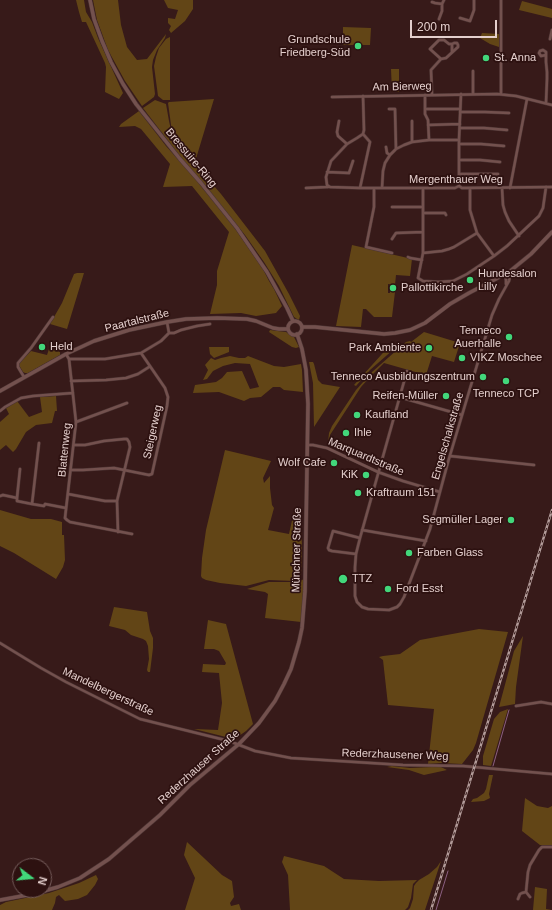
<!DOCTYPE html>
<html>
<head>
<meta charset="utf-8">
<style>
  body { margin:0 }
  #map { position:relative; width:552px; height:910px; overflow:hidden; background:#371a19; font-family:Helvetica,sans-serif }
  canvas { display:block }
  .north { position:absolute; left:12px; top:858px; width:40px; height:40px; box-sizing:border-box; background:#2d1110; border:1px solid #765d5c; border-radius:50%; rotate:106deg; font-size:11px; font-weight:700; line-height:16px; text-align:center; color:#e4cfcd }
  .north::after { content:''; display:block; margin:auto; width:14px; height:18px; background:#42d77b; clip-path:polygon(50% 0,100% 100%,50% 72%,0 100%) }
  .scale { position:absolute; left:410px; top:20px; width:87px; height:18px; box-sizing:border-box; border:2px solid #e4cfcd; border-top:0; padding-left:5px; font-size:12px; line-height:14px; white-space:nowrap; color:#e4cfcd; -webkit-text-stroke:3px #2d1110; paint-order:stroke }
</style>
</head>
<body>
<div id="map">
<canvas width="552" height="910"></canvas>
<div class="north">N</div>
<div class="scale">200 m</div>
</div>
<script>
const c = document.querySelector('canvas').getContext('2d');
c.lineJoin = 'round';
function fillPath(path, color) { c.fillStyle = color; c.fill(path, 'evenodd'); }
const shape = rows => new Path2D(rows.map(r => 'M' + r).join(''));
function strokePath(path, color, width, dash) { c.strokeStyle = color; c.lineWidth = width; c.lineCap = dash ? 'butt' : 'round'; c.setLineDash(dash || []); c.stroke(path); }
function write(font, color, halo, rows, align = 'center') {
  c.font = font + ' Helvetica,sans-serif'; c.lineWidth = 3.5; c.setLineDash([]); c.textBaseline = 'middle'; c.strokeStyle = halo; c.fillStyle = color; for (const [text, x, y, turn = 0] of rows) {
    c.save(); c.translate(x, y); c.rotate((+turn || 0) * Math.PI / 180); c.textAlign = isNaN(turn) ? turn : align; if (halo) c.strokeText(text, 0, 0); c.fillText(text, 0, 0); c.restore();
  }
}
const green = shape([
  [76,0,84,0,86,12,92,22,98,38,123,93,119,99,105,92,106,67,105,63,86,22,82,22,79,12],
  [93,0,118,0,121,25,127,47,137,60,147,59,166,34,165,38,157,50,153,60,152,67,155,94,154,97,142,106,125,81,108,50,97,20],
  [164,0,193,0,193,9,185,21,171,33,169,30,171,26,168,23,168,18,175,19,178,10,168,8],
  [522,1,552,9,552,18,519,10],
  [343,27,371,28,370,45,343,45],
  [482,33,499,34,499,47,490,44,480,38],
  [170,37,170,100,163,100,158,96,154,66,156,57,159,48,166,39],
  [391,69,399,69,399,92,392,92],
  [214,99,195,162,175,139,172,132,168,103,169,102],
  [155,100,166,104,169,121,173,139,221,194,265,251,289,294,300,316,299,320,297,319,294,317,279,286,264,262,245,235,179,155,143,108],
  [139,111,166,146,193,176,228,219,241,237,263,269,269,281,274,289,282,306,276,313,256,316,241,313,210,314,217,285,217,271,229,232,192,186,163,187,170,164,141,129,135,126,119,127,121,124],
  [352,245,412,259,410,276,396,275,395,285,388,284,388,293,390,293,390,292,395,292,392,317,374,317,366,309,363,309,361,327,336,326],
  [77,273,84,273,67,329,50,324,62,303,74,274],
  [270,330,286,332,294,337,299,347,296,348,292,347,269,332],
  [424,332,460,343,454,362,432,356,426,375,384,363,370,377,361,387,330,435,331,444,348,454,328,443,329,433,332,426,356,390,372,372,406,342,410,341,411,342],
  [391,344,394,349,370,370,356,386,354,385],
  [209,347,229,347,229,352,214,358,210,354],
  [49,349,60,352,60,355,28,373,25,373,23,372,20,367,19,365,20,362,31,351,47,355],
  [230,356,239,358,245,358,248,356,274,366,284,367,301,364,302,370,303,392,284,390,280,387,273,387,261,397,250,398,244,401,219,392,193,393,195,385,216,382,222,378,227,372,242,371,250,389,259,387,250,364,235,363,223,366,213,371,207,379,203,380,208,370,205,365,211,358,215,360,221,358],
  [309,362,313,362,314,364,318,380,322,384,340,387,314,427,313,383],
  [56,396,57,411,55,411,52,423,36,425,26,432,16,449,13,452,6,445,0,450,0,422,9,414,6,408,17,401,29,417,42,412,40,397],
  [225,450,271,461,263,478,264,483,270,476,270,488,272,505,274,508,268,530,289,534,295,507,300,508,299,518,301,530,302,546,301,575,299,579,294,581,269,580,246,586,220,583,206,580,202,578,201,576,202,558,206,530],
  [0,510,31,519,51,519,62,522,62,535,64,535,65,560,63,567,56,579,14,553,0,546],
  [304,579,301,622,265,618,268,594,265,592,247,589,269,582,298,582],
  [114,607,147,612,150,631,153,638,153,648,150,672,148,672,147,670,149,659,148,646,146,641,143,639,131,635,125,630,109,626],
  [208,620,226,624,253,724,246,731,236,738,230,738,194,729,218,730,222,703,219,673,202,672,203,664,225,665,226,663,219,651,214,649,204,649],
  [479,629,508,632,476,743,473,750,462,764,441,763,428,764,434,709,388,705,383,660,379,657,383,656,400,654,420,640],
  [523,636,516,687,515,704,499,707,514,651],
  [508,709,491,766,483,765,483,756,494,719,500,712],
  [392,766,410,768,432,767,441,767,447,770,424,775,409,770,387,767],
  [489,775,493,775,489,794,490,798,484,801,471,802,473,799,477,798,484,793,486,789],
  [525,798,537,806,548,808,552,806,552,845,540,845,522,831],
  [187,842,222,875,232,881,234,897,230,903,231,906,239,904,241,910,185,910,195,878,184,855],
  [284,856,324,866,344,879,379,881,417,880,413,884,411,898,408,907,405,910,290,910,288,875,282,862],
  [441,861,425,910,408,910,410,908,413,899,414,886,416,883,419,880,429,874,437,867],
  [96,875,98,879,95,885,87,895,78,899,65,901,59,895,56,897,55,903,52,910,0,910,0,905,6,902,49,893,79,883],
  [535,887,547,889,546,909,552,910,533,910]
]);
const stream = shape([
  [493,766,509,710],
  [436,910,448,871]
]);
const minor = shape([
  [501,0,501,94],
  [432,2,435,3,442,4],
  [460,18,470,21,474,10,474,0],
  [439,19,442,11,442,4,444,0],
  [550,39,552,30],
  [441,59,430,49,439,40,444,40,449,44,452,44],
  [473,71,473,94],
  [425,95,425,114,428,120,429,140],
  [432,95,431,70,441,59,446,58,458,47,458,45,457,43,454,43,452,44,452,52],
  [363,96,364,130,363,134,357,138,347,144,331,161,326,177,327,185,330,187,360,188,455,188,459,186,462,188,552,187],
  [332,97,497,94,516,96,552,105],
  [546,103,547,79,547,72,546,62,546,52,543,50,540,51,539,53,541,56,546,55],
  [389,109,395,109,396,149],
  [425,109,460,109],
  [460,112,485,112,509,113],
  [339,121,337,132,338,136,347,144],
  [412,121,412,142],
  [428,125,460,124],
  [460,128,484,128,507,130],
  [459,144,481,144,504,146],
  [386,147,387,153,390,155],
  [459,160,480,160,500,162],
  [327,172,349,173,353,161],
  [459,174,498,174],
  [459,186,459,140,461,94],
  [306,188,326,187,328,187],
  [360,188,370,142,363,134],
  [374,188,374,207,366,247,392,253],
  [382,188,383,171,385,163,390,155,396,149,404,145,412,142,429,140,459,140],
  [423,188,423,253,418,278,423,281,438,282,453,281,467,274,494,256,507,246,539,216,543,208,546,187],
  [470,188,470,210,477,233,494,256],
  [502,188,503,205,505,212,509,221,519,236],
  [510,188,527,99],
  [392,207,423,207],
  [423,213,445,213,446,215],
  [392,239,396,233,423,232],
  [423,253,442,251,449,249,454,247,477,233],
  [408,257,410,258,422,260],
  [505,275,506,280,506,284],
  [167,322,169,333],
  [66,354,69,359,76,422,65,518,67,520,70,522,132,534],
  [69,359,105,359,141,353,161,341,169,333,174,333,181,330,197,326,210,324],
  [24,377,18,367,18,363,31,348,53,317],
  [71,381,106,380,126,378,138,374,149,367],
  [399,397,462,415],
  [0,411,5,407,21,398,33,396,73,393],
  [76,422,127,403],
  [74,445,85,445,104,441,124,439,127,439,129,442,130,447,117,501,118,532],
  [308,445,313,445,327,448,378,472,403,481,440,492],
  [450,456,534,465],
  [71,470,83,470,114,468,149,475,152,474,167,406,168,397,165,388,141,353],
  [68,494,105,501,117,501],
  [0,496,3,495,17,498,17,501,32,504,44,506,45,504,66,508],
  [17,498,20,469],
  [32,504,39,443],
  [362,530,426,541],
  [360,538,333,531,328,548,329,550,332,551,356,554,360,538,407,371],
  [356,554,355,567,355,596,357,602,362,607,368,609,389,610,397,607,400,604,404,597,430,529,448,462,492,315,499,299,509,281,510,275,509,272],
  [0,643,41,668,66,682,140,719,229,741,255,751,291,758,403,765,463,766,552,774],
  [516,706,541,702,552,704],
  [530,897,526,892,528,872,530,865,539,850,542,847,552,847],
  [518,899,520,894,522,893,526,892]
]);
const secondary = shape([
  [90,0,94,19,102,41,111,62,123,84,136,104,180,159,201,183,237,228,267,272,287,308,293,321],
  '288 328a7 7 0 1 1 14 0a7 7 0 1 1-14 0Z',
  [302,327,315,327,384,334,395,333,410,330,425,323,450,304,469,293,509,272,531,254,552,232],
  [0,391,66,354,94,341,129,330,167,322,186,319,217,318,247,319,256,321,273,328,279,329,288,329],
  [0,900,33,894,58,887,80,878,109,859,160,815,190,785,239,744,259,723,275,701,284,684,291,669,299,642,302,628,305,591,308,404,306,370,302,349,297,334]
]);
const rail = shape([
  [431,910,552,510]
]);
const markers = [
  [358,46,4,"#42d77b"],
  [486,58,4,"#42d77b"],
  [470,280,4,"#42d77b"],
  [393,288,4,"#42d77b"],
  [509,337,4,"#42d77b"],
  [42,347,4,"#42d77b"],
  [429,348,4,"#42d77b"],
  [462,358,4,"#42d77b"],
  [483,377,4,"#42d77b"],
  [506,381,4,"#42d77b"],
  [446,396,4,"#42d77b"],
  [357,415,4,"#42d77b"],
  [346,433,4,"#42d77b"],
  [334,463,4,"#42d77b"],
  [366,475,4,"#42d77b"],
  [358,493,4,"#42d77b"],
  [511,520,4,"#42d77b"],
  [409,553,4,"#42d77b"],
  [343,579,5,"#42d77b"],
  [388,589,4,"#42d77b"]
];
const poiNames = [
  ["Grundschule",350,40,"right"],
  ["Friedberg-Süd",350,53,"right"],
  ["St. Anna",494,58],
  ["Hundesalon",478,274],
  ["Lilly",478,287],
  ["Pallottikirche",401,288],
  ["Tenneco",501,331,"right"],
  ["Auerhalle",501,344,"right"],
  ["Held",50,347],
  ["Park Ambiente",421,348,"right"],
  ["VIKZ Moschee",470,358],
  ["Tenneco Ausbildungszentrum",475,377,"right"],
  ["Tenneco TCP",506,394,"center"],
  ["Reifen-Müller",438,396,"right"],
  ["Kaufland",365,415],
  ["Ihle",354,433],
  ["Wolf Cafe",326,463,"right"],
  ["KiK",358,475,"right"],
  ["Kraftraum 151",366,493],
  ["Segmüller Lager",503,520,"right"],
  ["Farben Glass",417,553],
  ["TTZ",352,579],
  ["Ford Esst",396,589]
];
const streetNames = [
  ["Am Bierweg",402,87,-1],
  ["Bressuire-Ring",191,158,50],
  ["Mergenthauer Weg",456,180],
  ["Paartalstraße",137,321,-14],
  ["Steigerweg",153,432,-78],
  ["Engelschalkstraße",448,436,-74],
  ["Blattenweg",65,450,-84],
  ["Marquardtstraße",366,457,23],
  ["Münchner Straße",297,550,-89],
  ["Mandelbergerstraße",108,692,25],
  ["Rederzhausener Weg",395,755,2],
  ["Rederzhauser Straße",199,767,-42]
];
fillPath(green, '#624516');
strokePath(stream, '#8c6082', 1);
strokePath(minor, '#4d3534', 3.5);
strokePath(secondary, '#4d3534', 4.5);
strokePath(minor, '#73514e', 2.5);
strokePath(secondary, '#73514e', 3.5);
strokePath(rail, '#b39c9a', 2.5);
strokePath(rail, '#2d1110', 1, [3]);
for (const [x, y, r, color] of markers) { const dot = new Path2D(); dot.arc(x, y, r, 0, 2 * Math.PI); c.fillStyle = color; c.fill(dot); strokePath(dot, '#2d1110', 1.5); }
write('11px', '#e4cfcd', '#2d1110', poiNames, 'left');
write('11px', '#e4cfcd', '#2d1110', streetNames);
</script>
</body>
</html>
